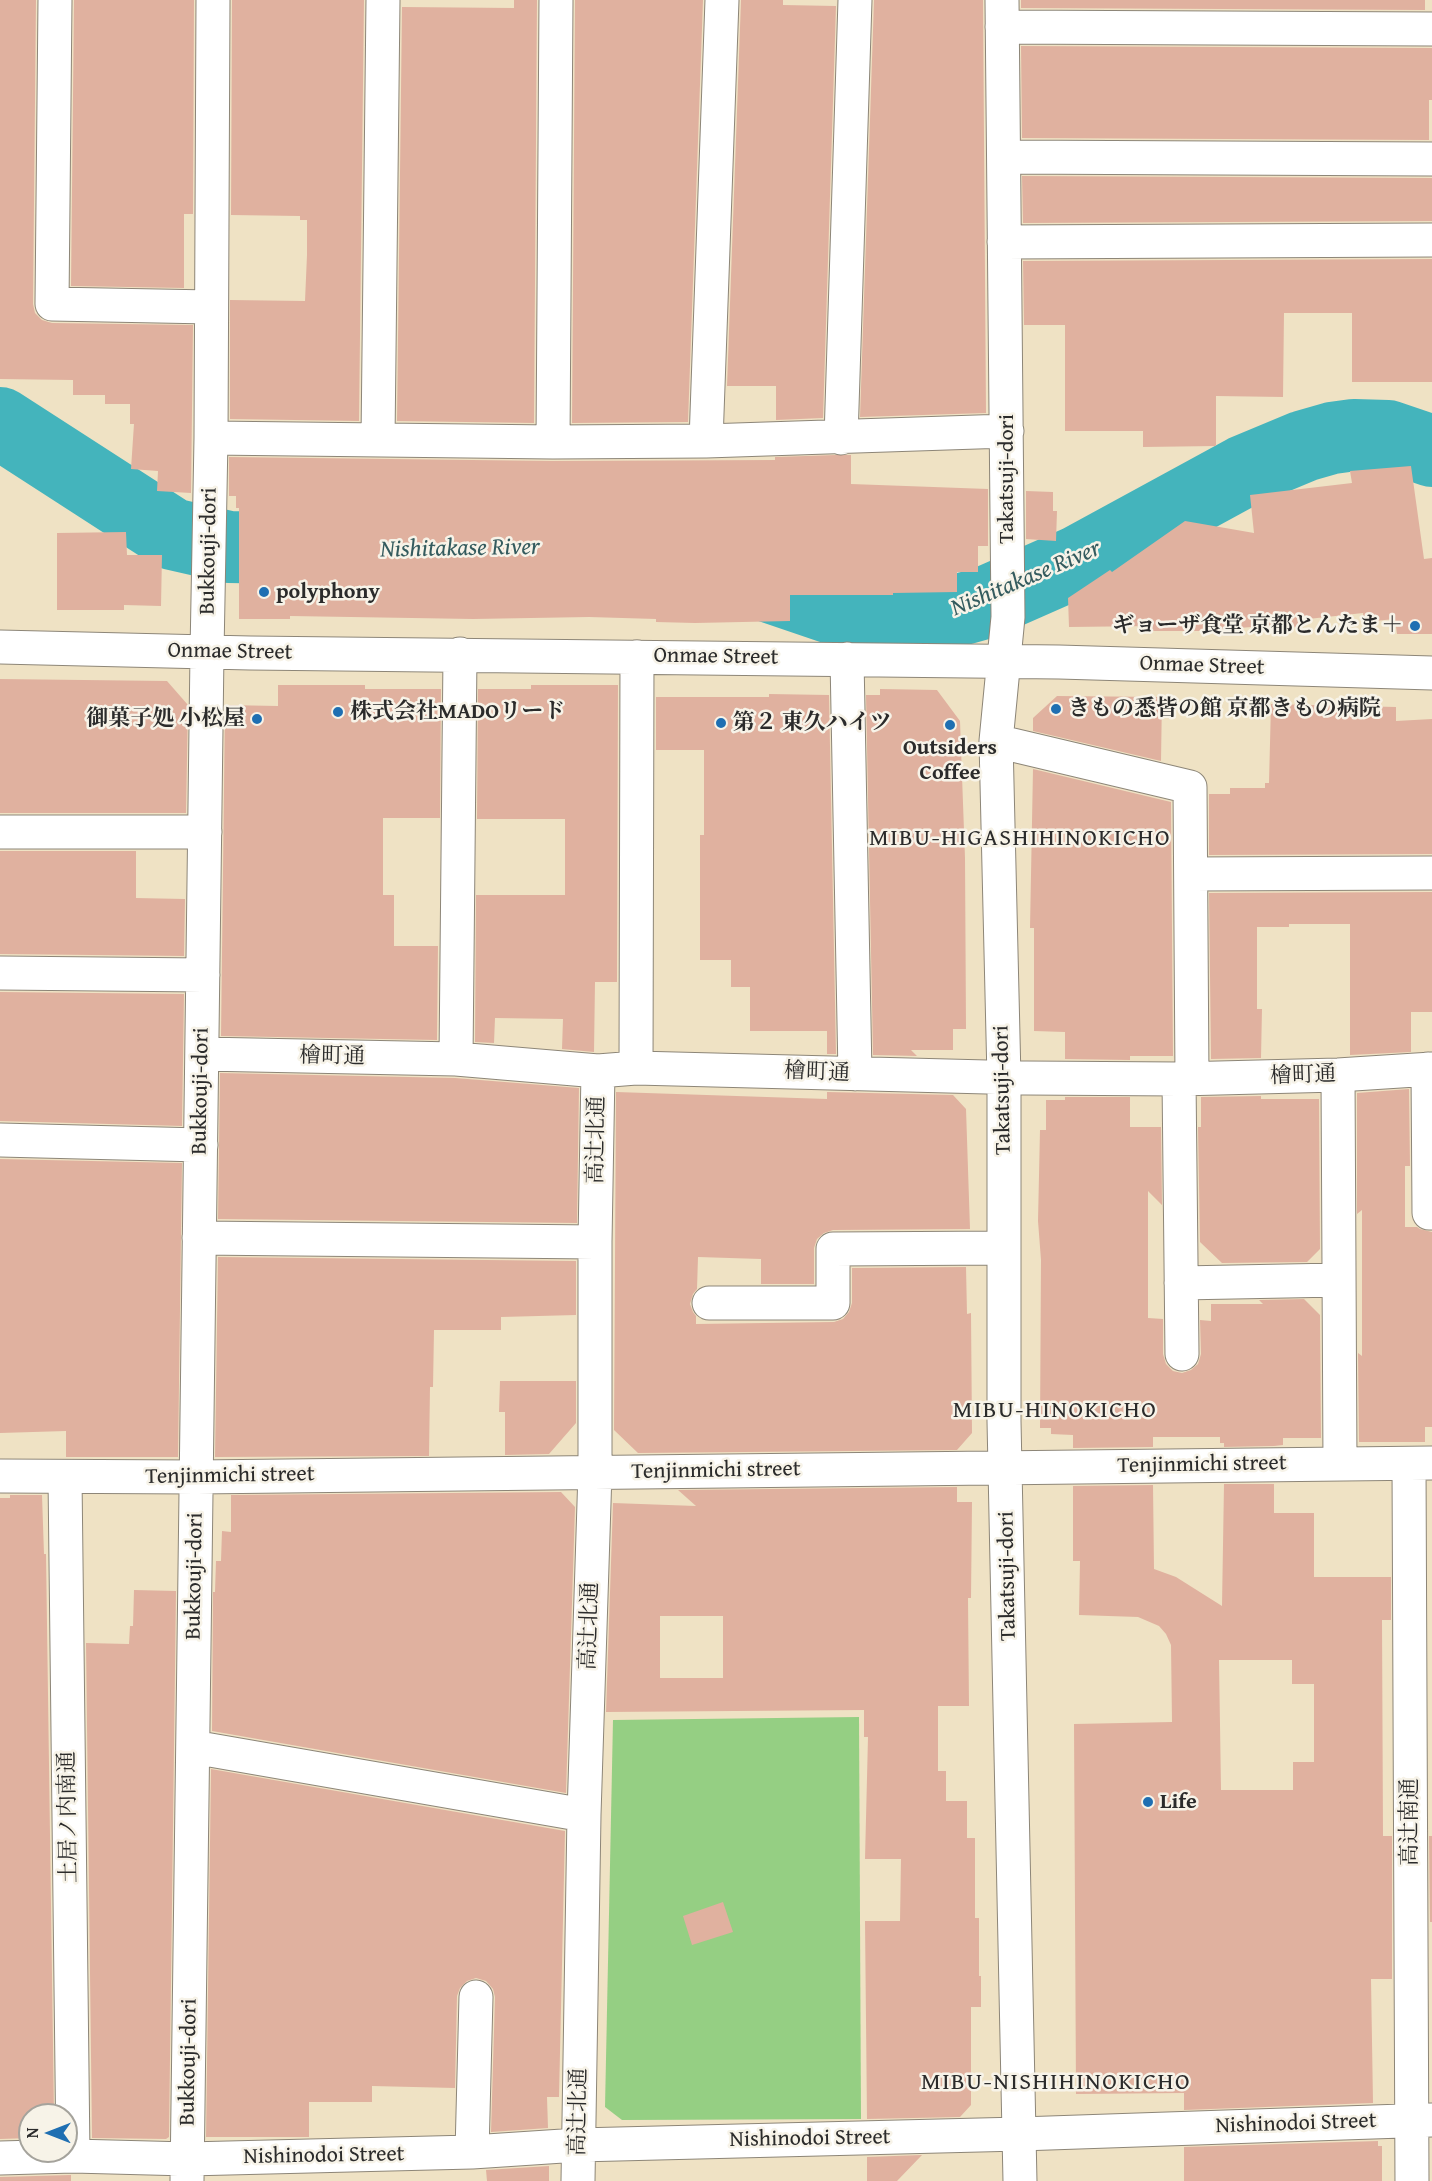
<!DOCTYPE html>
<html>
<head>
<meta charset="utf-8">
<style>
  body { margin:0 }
  #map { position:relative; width:1432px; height:2181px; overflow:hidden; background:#efe2c4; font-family:"Gentium Book Plus",serif }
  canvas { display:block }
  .north { position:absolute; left:18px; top:2103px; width:60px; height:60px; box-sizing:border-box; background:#f7f3e8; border:2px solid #a5a39c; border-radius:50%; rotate:270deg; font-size:16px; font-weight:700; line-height:24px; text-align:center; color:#2b2b2b }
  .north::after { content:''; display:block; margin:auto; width:21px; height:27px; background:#1f6fb2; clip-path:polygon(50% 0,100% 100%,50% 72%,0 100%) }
</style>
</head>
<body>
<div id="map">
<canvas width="1432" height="2181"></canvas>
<div class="north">N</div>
</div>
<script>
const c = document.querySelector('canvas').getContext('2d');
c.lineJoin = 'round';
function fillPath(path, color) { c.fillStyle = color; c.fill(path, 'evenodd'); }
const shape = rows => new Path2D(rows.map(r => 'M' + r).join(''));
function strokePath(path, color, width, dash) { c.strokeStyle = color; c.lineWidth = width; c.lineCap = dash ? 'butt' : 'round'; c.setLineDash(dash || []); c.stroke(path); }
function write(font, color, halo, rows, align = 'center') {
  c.font = font + ' "Gentium Book Plus","Noto Serif JP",serif'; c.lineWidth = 5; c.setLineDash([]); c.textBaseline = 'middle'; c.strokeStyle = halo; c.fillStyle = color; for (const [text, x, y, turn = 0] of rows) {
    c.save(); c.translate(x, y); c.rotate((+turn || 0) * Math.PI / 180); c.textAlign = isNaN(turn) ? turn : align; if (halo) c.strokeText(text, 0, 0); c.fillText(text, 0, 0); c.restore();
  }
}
const green = shape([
  [859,1717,861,2119,622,2120,605,2107,613,1720]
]);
const river = shape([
  [0,423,172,534,229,547,340,549],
  [704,548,764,585,861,618,934,617,984,603,1077,562,1244,471,1304,446,1332,438,1354,435,1388,436,1432,451]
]);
const building = shape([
  [0,0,36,0,33,304,35,313,42,320,52,323,193,325,191,493,157,491,158,471,131,469,134,424,130,424,130,404,105,404,105,395,73,395,73,380,0,379],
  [74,0,194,0,193,214,184,214,184,288,71,286],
  [232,0,364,0,359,421,230,419,230,300,305,301,307,255,307,220,300,220,300,216,231,215],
  [514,0,537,0,534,423,397,421,402,7,514,8],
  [575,0,703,0,688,422,572,423],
  [741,0,783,0,783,5,836,6,823,418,776,420,776,386,727,386],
  [874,0,983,0,986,413,860,417],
  [1021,0,1425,0,1425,10,1021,8],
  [1021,46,1432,48,1432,100,1429,100,1429,140,1022,138],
  [1022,176,1432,178,1432,221,1023,223],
  [1432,259,1432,382,1352,382,1352,313,1284,313,1283,397,1216,396,1216,446,1143,447,1143,431,1065,431,1065,325,1024,325,1023,261],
  [836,455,851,455,851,484,988,489,988,546,978,546,978,572,957,572,957,592,893,593,893,595,790,595,790,621,695,623,656,622,656,619,589,617,473,619,290,616,290,619,239,619,239,508,236,508,236,496,229,496,229,457,553,461,775,460,775,457],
  [1411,466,1424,559,1432,558,1432,634,1397,634,1395,619,1364,622,1363,613,1299,620,1299,627,1263,630,1262,626,1207,631,1151,631,1151,626,1069,627,1068,598,1110,570,1112,572,1185,521,1254,533,1250,495,1352,483,1350,471],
  [1026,491,1053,492,1053,511,1057,511,1056,541,1026,539],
  [126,532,127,555,162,555,161,606,124,605,124,610,57,610,57,533],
  [0,679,167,681,188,705,186,813,0,813],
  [278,685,365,685,365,689,441,689,440,818,383,818,383,895,394,895,394,946,438,946,437,1040,221,1036,225,705,278,706],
  [531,685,618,685,617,982,595,982,594,1052,562,1049,563,1019,495,1018,494,1043,475,1042,476,895,565,895,565,819,477,819,478,689,531,689],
  [880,689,937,690,960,721,965,858,966,1029,953,1029,953,1050,911,1050,917,1056,873,1055,866,695,880,695],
  [769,694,829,695,836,1054,827,1054,827,1031,750,1031,750,987,731,987,731,960,700,960,700,835,704,835,704,750,656,750,656,697,769,697],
  [1057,696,1162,697,1161,761,1033,731,1033,718],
  [1271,704,1396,707,1396,721,1432,719,1432,854,1209,855,1209,794,1230,794,1230,788,1265,788,1265,783,1269,783],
  [1033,769,1171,802,1173,1056,1130,1056,1130,1060,1065,1059,1065,1032,1034,1031,1034,928,1030,928],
  [0,851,136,851,136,898,185,899,184,956,0,954],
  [1432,892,1432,1012,1411,1012,1411,1052,1350,1055,1350,924,1289,924,1289,927,1257,927,1257,1009,1262,1009,1261,1058,1211,1059,1209,893],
  [0,992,184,994,182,1126,0,1121],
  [220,1073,455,1078,579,1088,577,1223,218,1219],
  [1409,1089,1410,1166,1405,1166,1405,1227,1417,1227,1420,1229,1432,1232,1432,1427,1425,1427,1425,1442,1359,1442,1358,1353,1362,1356,1362,1210,1357,1214,1357,1093],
  [616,1092,827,1099,827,1092,953,1095,966,1109,970,1229,833,1230,824,1233,817,1239,814,1248,814,1284,761,1284,761,1259,698,1257,697,1289,693,1294,690,1304,693,1312,696,1316,696,1324,834,1322,843,1319,849,1312,852,1303,852,1268,966,1267,967,1314,971,1313,972,1433,957,1450,638,1453,614,1430],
  [1261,1096,1261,1099,1319,1099,1320,1249,1307,1262,1222,1263,1200,1242,1198,1127,1201,1127,1201,1097],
  [1065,1097,1130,1097,1130,1127,1161,1127,1162,1205,1148,1191,1148,1318,1163,1319,1163,1354,1166,1364,1173,1371,1182,1373,1191,1370,1198,1364,1201,1354,1200,1320,1211,1321,1211,1304,1263,1304,1259,1300,1304,1299,1320,1315,1321,1438,1283,1438,1283,1445,1274,1446,1224,1447,1224,1443,1220,1443,1220,1437,1153,1437,1153,1447,1073,1448,1073,1435,1051,1434,1051,1428,1040,1428,1041,1260,1038,1221,1040,1130,1046,1130,1046,1100,1065,1100],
  [0,1159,182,1163,178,1457,66,1457,66,1431,0,1433],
  [218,1257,576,1261,576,1315,501,1317,501,1330,434,1330,433,1387,430,1387,429,1456,215,1457],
  [500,1381,576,1381,576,1423,549,1454,505,1455,505,1412,499,1412],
  [1224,1484,1274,1484,1274,1513,1314,1513,1314,1577,1391,1577,1391,1620,1382,1620,1383,1836,1392,1836,1392,1979,1371,1979,1373,2103,1184,2110,1184,2093,1076,2094,1074,1724,1172,1722,1171,1645,1166,1634,1159,1626,1138,1617,1079,1615,1080,1561,1073,1561,1073,1486,1153,1485,1154,1569,1176,1577,1222,1606],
  [1219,1660,1292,1660,1292,1684,1314,1684,1314,1762,1293,1762,1293,1790,1221,1790],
  [957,1487,957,1502,972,1502,971,1598,968,1598,969,1706,938,1706,938,1771,946,1771,946,1801,967,1801,967,1838,975,1838,975,1918,979,1918,979,1976,981,1976,981,2007,971,2007,971,2105,960,2117,867,2119,865,1921,900,1921,901,1859,865,1859,868,1737,864,1737,864,1710,606,1712,613,1503,696,1506,678,1490],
  [660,1616,723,1616,723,1678,660,1678],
  [561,1492,575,1507,566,1793,212,1731,213,1592,215,1592,216,1561,221,1561,222,1531,231,1532,231,1495],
  [10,1495,42,1495,44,1554,46,1554,54,2115,30,2115,30,2138,0,2139,0,1498,10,1498],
  [134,1590,176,1591,169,2137,166,2139,92,2138,86,1643,129,1644,130,1626,133,1626],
  [211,1769,565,1831,559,2097,547,2097,548,2128,491,2132,495,1997,493,1989,486,1981,476,1978,467,1981,460,1988,457,1996,455,2088,372,2086,372,2102,309,2102,309,2137,206,2137],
  [1429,1836,1432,1836,1432,1922,1430,1922],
  [723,1902,733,1932,692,1945,683,1916],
  [1378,2141,1378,2146,1382,2146,1382,2181,1184,2181,1184,2147],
  [922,2155,897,2181,867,2181,867,2157],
  [549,2166,549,2181,487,2181,486,2170],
  [71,2175,71,2181,0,2181,0,2177]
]);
const minor = shape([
  [55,0,52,304,211,307],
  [1002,0,1008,617,996,741,1004,1078,1004,1421,1020,2181],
  [1002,27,1432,29],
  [1004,157,1432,159],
  [1004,242,1432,240],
  [211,438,553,442,706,441,1007,431],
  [841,438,855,0],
  [378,440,383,0],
  [706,441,722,0],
  [553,442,556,0],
  [0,647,250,653,1059,662,1432,673],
  [847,659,855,1074],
  [996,741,1190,787,1192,1079],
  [0,832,205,832],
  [1191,874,1432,873],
  [0,973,203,975],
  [202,1054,456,1059,598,1071,636,1068,1026,1078,1179,1079,1338,1075,1432,1069],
  [456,1059,460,654],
  [636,1068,637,657],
  [1428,1069,1429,1213,1432,1213],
  [1338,1075,1340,1464],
  [1179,1079,1182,1354],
  [0,1140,201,1145],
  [199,1238,595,1242],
  [1181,1283,1339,1280],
  [709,1303,833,1303,833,1249,1004,1248],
  [1409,1464,1412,2181],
  [0,1476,197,1477,1432,1463],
  [65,1477,73,2156],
  [193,1747,584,1815],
  [472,2152,476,1997],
  [0,2158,73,2156,188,2159,472,2152,578,2145,1020,2134,1432,2120],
  [187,2181,207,652,211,438,213,0],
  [578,2181,584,1815,595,1472,595,1242,598,1071]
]);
const markers = [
  [264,592,6,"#1f6fb2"],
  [1415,626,6,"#1f6fb2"],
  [1056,709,6,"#1f6fb2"],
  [338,712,6,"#1f6fb2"],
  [257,719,6,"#1f6fb2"],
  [721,723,6,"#1f6fb2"],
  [950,725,6,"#1f6fb2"],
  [1148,1802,6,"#1f6fb2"]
];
const streetNames = [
  ["Takatsuji-dori",1007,479,-90],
  ["Bukkouji-dori",209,551,-89],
  ["Onmae Street",230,652,1],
  ["Onmae Street",716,657,1],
  ["Onmae Street",1202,666,2],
  ["檜町通",332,1057,1],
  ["檜町通",817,1073,2],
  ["檜町通",1303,1076,-2],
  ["Takatsuji-dori",1003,1090,-91],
  ["Bukkouji-dori",201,1091,-89],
  ["高辻北通",597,1140,-89],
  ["Tenjinmichi street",1202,1465,-1],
  ["Tenjinmichi street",716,1471,-1],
  ["Tenjinmichi street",230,1476,-1],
  ["Bukkouji-dori",195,1576,-89],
  ["Takatsuji-dori",1008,1576,-91],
  ["高辻北通",590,1626,-88],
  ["土居ノ内南通",69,1817,-91],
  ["高辻南通",1410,1822,-90],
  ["Bukkouji-dori",189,2062,-89],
  ["高辻北通",579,2112,-89],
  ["Nishinodoi Street",1296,2124,-2],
  ["Nishinodoi Street",810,2139,-1],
  ["Nishinodoi Street",324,2156,-1]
];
const poiNames = [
  ["polyphony",276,592],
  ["ギョーザ食堂 京都とんたま＋",1403,626,"right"],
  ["きもの悉皆の館 京都きもの病院",1068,709],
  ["株式会社MADOリード",350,712],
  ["御菓子処 小松屋",245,719,"right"],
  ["第２ 東久ハイツ",733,723],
  ["Outsiders",950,748,"center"],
  ["Coffee",950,773,"center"],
  ["Life",1160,1802]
];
const waterNames = [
  ["Nishitakase River",460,549,-1],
  ["Nishitakase River",1026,579,-23]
];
const neighbourhoodNames = [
  ["MIBU-HIGASHIHINOKICHO",1020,839],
  ["MIBU-HINOKICHO",1055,1411],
  ["MIBU-NISHIHINOKICHO",1056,2083]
];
fillPath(green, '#95cf83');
strokePath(river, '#44b4bc', 72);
fillPath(building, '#e0b19f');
strokePath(minor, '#8d8678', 35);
strokePath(minor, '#fff', 33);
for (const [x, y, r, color] of markers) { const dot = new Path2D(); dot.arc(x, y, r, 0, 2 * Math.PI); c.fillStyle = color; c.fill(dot); strokePath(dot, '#f7f3e8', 2); }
write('22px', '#2b2b2b', '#f7f3e8', streetNames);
write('bold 22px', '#2b2b2b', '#f7f3e8', poiNames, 'left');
write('italic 24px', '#345b5e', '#f7f3e8', waterNames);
c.letterSpacing = '1.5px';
write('24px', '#2b2b2b', '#f7f3e8', neighbourhoodNames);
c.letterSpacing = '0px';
</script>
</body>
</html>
